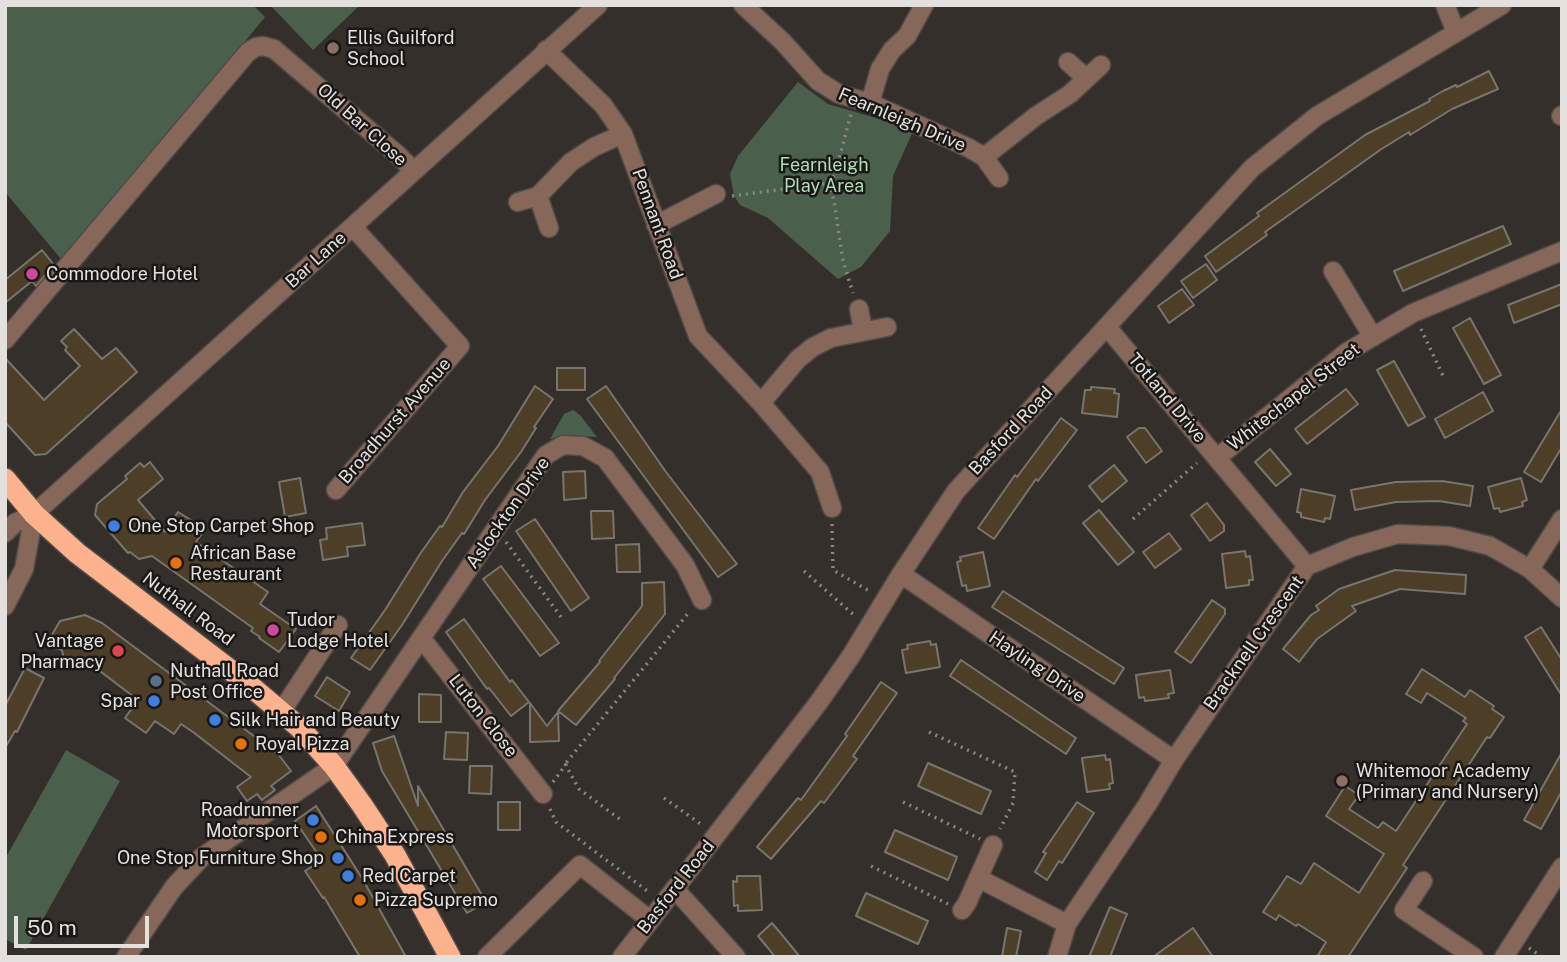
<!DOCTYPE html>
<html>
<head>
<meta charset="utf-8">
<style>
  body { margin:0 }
  #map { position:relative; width:1567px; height:962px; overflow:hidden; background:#342f2b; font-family:"Public Sans",sans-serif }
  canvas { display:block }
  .frame { position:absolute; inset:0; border:7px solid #e3e0de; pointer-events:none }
  .scale { position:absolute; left:14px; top:916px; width:135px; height:32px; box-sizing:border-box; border:4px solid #e3e0de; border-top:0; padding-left:9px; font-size:21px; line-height:24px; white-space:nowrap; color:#e3e0de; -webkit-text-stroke:5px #1a1816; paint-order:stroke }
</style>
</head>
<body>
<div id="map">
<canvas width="1567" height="962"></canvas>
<div class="frame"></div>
<div class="scale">50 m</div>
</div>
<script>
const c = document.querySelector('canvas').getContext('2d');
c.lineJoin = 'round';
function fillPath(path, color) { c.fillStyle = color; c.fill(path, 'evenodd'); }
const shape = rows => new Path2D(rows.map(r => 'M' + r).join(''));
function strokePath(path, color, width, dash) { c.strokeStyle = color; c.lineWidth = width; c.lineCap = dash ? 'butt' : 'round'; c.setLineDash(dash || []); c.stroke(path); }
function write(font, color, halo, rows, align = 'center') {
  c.font = font + ' "Public Sans",sans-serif'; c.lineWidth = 5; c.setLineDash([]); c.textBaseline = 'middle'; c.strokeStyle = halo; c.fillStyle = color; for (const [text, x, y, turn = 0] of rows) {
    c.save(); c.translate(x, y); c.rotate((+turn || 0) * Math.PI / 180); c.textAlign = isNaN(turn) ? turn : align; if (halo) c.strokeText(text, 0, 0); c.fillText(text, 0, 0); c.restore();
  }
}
const green = shape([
  [5,5,253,5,265,17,102,216,61,259,5,192],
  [270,5,360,5,313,50],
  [798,82,828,104,914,129,893,176,890,231,861,267,838,279,768,218,740,205,734,196,730,174,738,156],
  [573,410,580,415,597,437,564,435,550,439,564,414],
  [66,750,120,781,26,950,5,939,5,859]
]);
const building = shape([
  [1489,71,1498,89,1452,109,1410,135,1409,132,1380,150,1265,232,1267,235,1216,272,1205,256,1259,216,1257,213,1365,135,1430,101,1429,99,1443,91,1456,85,1457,87,1489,71],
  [1503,226,1511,244,1403,291,1394,271,1503,226],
  [42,250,54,265,36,286,32,281,5,303,5,280,42,250],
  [1206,264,1217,280,1193,298,1181,281,1206,264],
  [1562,284,1562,304,1514,323,1508,305,1562,284],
  [1182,289,1194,305,1169,323,1158,306,1182,289],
  [1470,318,1501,375,1484,384,1453,328,1470,318],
  [74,329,102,359,116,348,137,372,46,454,35,455,5,422,5,358,44,400,80,366,65,350,67,347,61,341,74,329],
  [1394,361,1425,417,1408,426,1377,370,1394,361],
  [557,368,585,368,585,390,557,390,557,368],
  [535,386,553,399,534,427,536,428,521,452,485,500,464,534,462,533,442,561,402,625,370,670,351,658,385,610,420,554,440,526,442,527,463,492,498,446,535,386],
  [606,386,666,472,737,564,718,577,587,399,606,386],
  [1091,387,1115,389,1114,393,1119,394,1117,417,1082,413,1085,390,1091,390,1091,387],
  [1346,389,1358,404,1307,444,1295,429,1346,389],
  [1483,392,1493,411,1445,438,1435,419,1483,392],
  [1562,409,1562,447,1541,482,1524,472,1562,409],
  [1061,418,1077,430,1038,481,1036,479,994,539,978,528,1015,475,1017,477,1061,418],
  [1139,428,1145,428,1162,451,1146,463,1127,437,1139,428],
  [1270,449,1291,474,1276,486,1255,462,1270,449],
  [150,462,163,479,138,500,165,532,178,512,205,529,196,542,268,592,260,604,296,629,279,652,259,638,260,637,251,631,253,628,152,556,139,559,130,552,128,553,95,515,97,504,127,479,125,476,140,463,144,467,150,462],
  [1114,465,1127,481,1102,502,1089,486,1114,465],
  [585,471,586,498,564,500,563,472,585,471],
  [300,478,306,513,285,517,279,482,300,478],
  [1521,478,1527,500,1522,502,1523,506,1500,512,1499,508,1494,509,1488,487,1521,478],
  [1442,481,1473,486,1470,506,1439,501,1396,502,1355,510,1351,490,1396,482,1442,481],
  [1301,489,1335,496,1330,519,1325,518,1324,522,1301,517,1301,513,1297,512,1301,489],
  [1207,503,1224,525,1224,531,1210,541,1191,515,1207,503],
  [1099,510,1134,552,1118,565,1083,523,1099,510],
  [591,511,613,511,614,538,592,539,591,511],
  [535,519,589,598,571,611,516,531,535,519],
  [362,523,365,545,347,547,348,556,323,560,320,540,327,539,326,528,362,523],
  [1169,533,1181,549,1155,568,1143,552,1169,533],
  [639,544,640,572,617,572,616,545,639,544],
  [1245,551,1246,557,1250,556,1253,580,1249,580,1249,585,1226,588,1222,554,1245,551],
  [983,552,990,586,967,591,966,585,962,586,957,562,961,561,960,557,983,552],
  [501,566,559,643,540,656,483,579,501,566],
  [1395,570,1466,575,1465,594,1400,589,1352,606,1356,611,1317,639,1299,662,1283,649,1311,615,1319,610,1316,606,1339,589,1395,570],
  [664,582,665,614,614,678,615,679,576,725,558,711,600,662,599,661,642,606,642,583,664,582],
  [1003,591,1124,668,1114,684,992,607,1003,591],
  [1212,600,1225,609,1225,614,1191,663,1175,652,1212,600],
  [85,615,102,623,278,754,291,771,271,786,275,790,262,800,257,794,247,801,237,787,251,777,193,732,181,724,174,734,155,721,146,733,125,718,138,700,84,659,74,661,73,658,64,660,62,650,53,648,50,638,60,621,85,615],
  [464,619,510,682,512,680,529,702,511,716,489,688,487,689,446,632,464,619],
  [1541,627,1562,660,1562,696,1525,637,1541,627],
  [930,641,931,645,936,644,940,667,906,673,902,650,908,649,907,645,930,641],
  [961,660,1076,738,1066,754,950,676,961,660],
  [25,668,44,678,17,732,15,731,5,748,5,706,25,668],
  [1422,669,1465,697,1470,690,1494,706,1492,709,1504,717,1490,738,1487,737,1403,865,1407,868,1348,957,1317,957,1326,942,1298,924,1296,926,1279,915,1276,920,1263,912,1287,876,1301,884,1314,863,1359,893,1384,854,1326,816,1345,786,1359,795,1349,809,1378,828,1383,822,1396,831,1467,724,1463,721,1466,718,1427,693,1421,703,1406,694,1422,669],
  [1170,670,1174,693,1168,694,1169,698,1145,701,1144,697,1139,698,1136,675,1170,670],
  [327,677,350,692,339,711,315,696,327,677],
  [881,682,897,693,853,756,857,759,824,803,821,801,771,859,757,847,798,798,801,800,847,736,845,734,881,682],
  [419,694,441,695,441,722,419,722,419,694],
  [530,703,547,726,558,712,559,741,530,742,530,703],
  [446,732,468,733,467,760,444,759,446,732],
  [394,736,418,806,418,786,486,902,467,913,382,771,373,743,394,736],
  [1562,752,1562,791,1541,829,1524,820,1562,752],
  [1105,755,1106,760,1110,759,1113,783,1109,784,1110,789,1087,792,1082,758,1105,755],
  [928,763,991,791,981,814,918,786,928,763],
  [470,766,492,766,491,794,469,793,470,766],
  [498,802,520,802,520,830,498,830,498,802],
  [1077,802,1094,813,1062,863,1059,861,1047,880,1035,872,1046,853,1043,852,1077,802],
  [316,806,362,878,406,957,360,957,324,897,323,898,305,871,322,860,295,821,316,806],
  [895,830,957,857,948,880,885,852,895,830],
  [737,876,760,876,762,910,738,911,738,905,734,906,733,881,737,882,737,876],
  [866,893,928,921,918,944,856,916,866,893],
  [1110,907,1127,914,1121,929,1110,957,1089,957,1110,907],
  [772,923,783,936,800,957,775,957,768,948,758,936,772,923],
  [1007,928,1021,931,1016,957,1002,957,1007,928],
  [1193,928,1213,957,1153,957,1193,928]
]);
const path = shape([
  [829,183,834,201,843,261,853,293],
  [732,196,829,183,835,174,851,114],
  [1421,329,1444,378],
  [1133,519,1197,463],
  [832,524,833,570,871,592],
  [506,542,561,617],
  [804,571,855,616],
  [929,732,1015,772,1013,803,1000,829],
  [565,764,579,789,621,820],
  [553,782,567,763,565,764,690,611],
  [664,798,702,825],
  [903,802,980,839],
  [550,809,556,822,650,893],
  [871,866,948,904],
  [1529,948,1542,957]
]);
const minor = shape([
  [743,5,783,42,818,81,839,94,870,103,969,148,984,157,999,178],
  [1445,5,1456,32],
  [546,50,603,105,623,134,698,336,761,403,820,472,832,508],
  [1068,62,1086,78],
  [870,103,880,69,892,50,907,36,924,5],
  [1561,116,1562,115],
  [984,157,1036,116,1070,94,1101,65],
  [538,196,549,228],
  [518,202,538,196,571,162,594,147,623,134],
  [656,225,716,194],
  [1333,271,1373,337],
  [859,309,863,330],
  [1107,327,1307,566],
  [5,340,248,52,256,47,263,46,274,49,398,155,414,171],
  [761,403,798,359,813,347,831,338,887,327],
  [1218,457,1347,352,1413,313,1562,251],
  [336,490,460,346,353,227],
  [5,533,15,523,34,514,598,5],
  [1530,569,1562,519],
  [901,574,1174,760],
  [5,606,24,569,34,514],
  [422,639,543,794],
  [281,712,338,625],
  [978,878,1067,924],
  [1423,881,1404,910,1474,957],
  [675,889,736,957],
  [962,910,967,903,993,845],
  [126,957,174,887,201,858,334,766,546,455,563,445,583,446,605,458,685,565,702,600],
  [487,957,580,865,650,920],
  [622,957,819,702,851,656,901,574,956,491,1252,168,1317,116,1502,5],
  [1057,957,1067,924,1147,805,1174,760,1307,566,1353,547,1398,534,1449,536,1490,546,1530,569,1562,598],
  [1504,957,1562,867]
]);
const highway = shape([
  [5,479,34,514,77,553,242,679,299,727,334,766,362,805,395,855,450,957]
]);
const markers = [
  [333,48,7,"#8d6e63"],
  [32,274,7,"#d1479c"],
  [114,526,7,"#3f7fe0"],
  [176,563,7,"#e8710a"],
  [273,630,7,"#d1479c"],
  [118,651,7,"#e0444e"],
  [156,681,7,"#5c6f8a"],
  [154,701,7,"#3f7fe0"],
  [215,720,7,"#3f7fe0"],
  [241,744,7,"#e8710a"],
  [1342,781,7,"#8d6e63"],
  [313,820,7,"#3f7fe0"],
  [321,837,7,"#e8710a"],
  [338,858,7,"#3f7fe0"],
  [348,876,7,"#3f7fe0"],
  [360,900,7,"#e8710a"]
];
const poiNames = [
  ["Ellis Guilford",347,38],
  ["School",347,59],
  ["Commodore Hotel",46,274],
  ["One Stop Carpet Shop",128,526],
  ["African Base",190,553],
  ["Restaurant",190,574],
  ["Tudor",287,620],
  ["Lodge Hotel",287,641],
  ["Vantage",104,641,"right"],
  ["Pharmacy",104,662,"right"],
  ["Nuthall Road",170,671],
  ["Post Office",170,692],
  ["Spar",140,701,"right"],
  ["Silk Hair and Beauty",229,720],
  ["Royal Pizza",255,744],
  ["Whitemoor Academy",1356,771],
  ["(Primary and Nursery)",1356,792],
  ["Roadrunner",299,810,"right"],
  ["Motorsport",299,831,"right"],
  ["China Express",335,837],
  ["One Stop Furniture Shop",324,858,"right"],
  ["Red Carpet",362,876],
  ["Pizza Supremo",374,900]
];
const streetNames = [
  ["Fearnleigh Drive",902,120,23],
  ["Old Bar Close",362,125,42],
  ["Pennant Road",657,224,70],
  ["Bar Lane",316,260,-42],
  ["Whitechapel Street",1294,397,-38],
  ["Totland Drive",1167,398,50],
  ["Broadhurst Avenue",395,421,-49],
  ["Basford Road",1011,431,-47],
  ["Aslockton Drive",508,513,-55],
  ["Nuthall Road",188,609,37],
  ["Bracknell Crescent",1254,643,-55],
  ["Hayling Drive",1037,667,34],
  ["Luton Close",483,716,52],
  ["Basford Road",676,887,-52]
];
const parkNames = [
  ["Fearnleigh",824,165],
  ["Play Area",824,186]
];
fillPath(green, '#4a604d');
fillPath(building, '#4c3e27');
strokePath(building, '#78746e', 2);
strokePath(minor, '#504b48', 21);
strokePath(highway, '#504b48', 24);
strokePath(path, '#8a8683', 3.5, [2, 5]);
strokePath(minor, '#866759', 18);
strokePath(highway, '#fdb28e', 21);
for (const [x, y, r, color] of markers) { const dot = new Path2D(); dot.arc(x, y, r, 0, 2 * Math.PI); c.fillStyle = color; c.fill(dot); strokePath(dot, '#1a1816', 2.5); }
write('18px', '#e3e0de', '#1a1816', poiNames, 'left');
write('18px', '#e3e0de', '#1a1816', streetNames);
write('18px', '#afdcb5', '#1a1816', parkNames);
</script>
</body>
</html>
